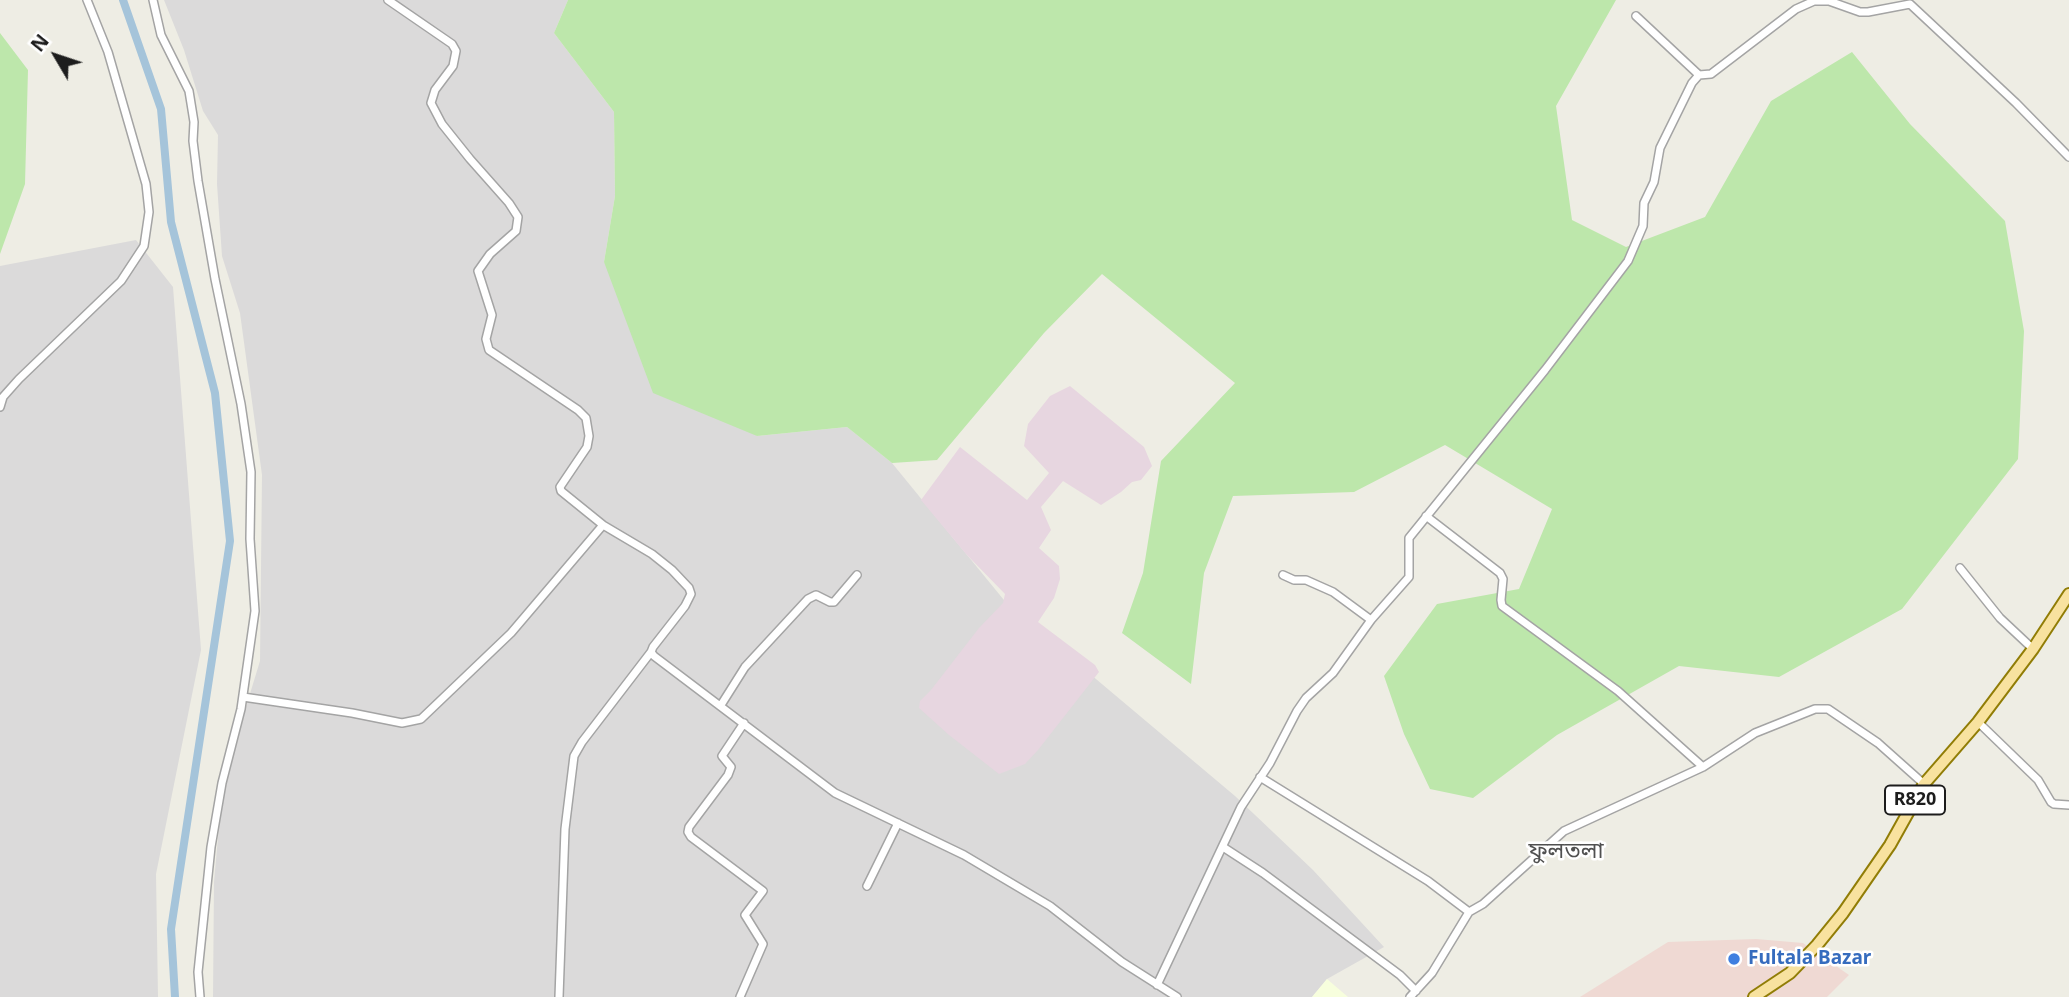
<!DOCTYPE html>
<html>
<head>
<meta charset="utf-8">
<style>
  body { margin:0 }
  #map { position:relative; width:2069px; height:997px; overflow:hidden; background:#eeede4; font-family:"Noto Sans",sans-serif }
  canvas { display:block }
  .north { position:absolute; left:21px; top:21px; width:70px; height:70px; -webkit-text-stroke:5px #fff; paint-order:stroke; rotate:309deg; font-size:19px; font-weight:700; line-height:28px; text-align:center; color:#1d1d1d }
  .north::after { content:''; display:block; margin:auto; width:24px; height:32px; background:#1d1d1d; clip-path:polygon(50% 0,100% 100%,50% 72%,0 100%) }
</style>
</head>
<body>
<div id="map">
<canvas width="2069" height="997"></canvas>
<div class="north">N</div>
</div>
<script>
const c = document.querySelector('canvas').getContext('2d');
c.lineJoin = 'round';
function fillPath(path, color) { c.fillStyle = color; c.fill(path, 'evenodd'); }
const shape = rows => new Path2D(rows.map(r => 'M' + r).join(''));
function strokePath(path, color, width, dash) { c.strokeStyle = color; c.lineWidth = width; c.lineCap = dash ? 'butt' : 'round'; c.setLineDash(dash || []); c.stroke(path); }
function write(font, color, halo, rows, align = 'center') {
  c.font = font + ' "Noto Sans","Noto Sans Bengali",sans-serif'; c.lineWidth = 5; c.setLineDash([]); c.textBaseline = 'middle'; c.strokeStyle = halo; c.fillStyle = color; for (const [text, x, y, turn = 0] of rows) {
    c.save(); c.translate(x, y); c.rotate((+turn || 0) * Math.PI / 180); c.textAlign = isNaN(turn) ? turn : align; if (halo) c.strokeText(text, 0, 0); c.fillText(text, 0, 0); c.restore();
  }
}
const residential = shape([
  [164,0,568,0,554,33,614,112,615,196,604,262,757,436,847,427,892,463,1008,605,1235,796,1313,870,1384,947,1327,979,1312,997,213,997,214,882,223,782,260,661,262,475,240,313,222,256,217,184,218,135,203,111,184,50],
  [136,240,173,287,201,650,156,874,158,997,0,997,0,266]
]);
const commercial = shape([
  [1756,939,1803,943,1849,975,1827,997,1580,997,1668,942]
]);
const industrial = shape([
  [1070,386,1144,447,1152,466,1141,480,1132,482,1121,492,1101,505,1063,481,1041,507,1051,530,1039,548,1059,566,1060,579,1054,598,1038,622,1095,665,1099,672,1038,750,1025,764,999,774,949,735,919,708,920,701,931,690,979,628,1003,603,1005,594,966,554,921,500,960,447,1027,500,1049,473,1024,446,1028,424,1050,396]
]);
const education = shape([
  [1327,979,1348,997,1312,997]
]);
const grass = shape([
  [568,0,1616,0,1556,106,1572,220,1626,247,1705,217,1771,101,1852,52,1910,124,2005,221,2024,331,2018,459,1902,609,1779,677,1679,666,1557,735,1473,798,1430,789,1404,734,1384,676,1437,604,1519,589,1552,509,1445,445,1354,492,1233,496,1204,573,1191,684,1122,633,1143,573,1161,461,1235,383,1102,274,1044,333,937,460,892,463,847,427,757,436,653,393,604,262,615,196,614,112,554,33],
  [0,33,28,70,25,184,0,254]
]);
const canal = shape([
  [123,0,161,109,171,222,215,393,230,541,171,929,175,997]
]);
const street = shape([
  [153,0,161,35,189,91,194,122,193,141,198,181,215,279,241,404,251,472,250,539,255,611,241,709,222,783,211,847,198,972,200,997],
  [388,0,452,44,456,51,453,66,435,90,431,103,442,124,470,159,509,203,518,217,516,231,490,254,478,271,492,315,486,339,489,350,578,410,586,418,589,436,587,447,560,487,561,491,603,525,652,554,672,570,689,588,691,594,685,606,653,647,651,652,654,656,835,793,964,855,1050,906,1122,962,1177,997],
  [1636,16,1699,75],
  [0,407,3,397,19,379,121,281,144,246,149,212,146,184,108,52,87,0],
  [1426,516,1500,573,1503,579,1501,600,1502,606,1618,691,1703,767],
  [1960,568,2000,618,2033,649],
  [1283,575,1294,580,1306,580,1333,592,1371,620],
  [243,697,352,713,402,723,421,719,511,633,603,525],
  [721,705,745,667,808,599,816,595,830,602,834,602,857,575],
  [1978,722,2038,780,2051,802,2054,804,2069,805],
  [1260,777,1428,881,1469,912],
  [1223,847,1263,873,1400,975,1416,991],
  [867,886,898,823],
  [1157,985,1241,807,1270,763,1297,711,1306,698,1333,673,1371,620,1409,577,1409,538,1545,370,1628,261,1643,226,1644,203,1654,182,1660,148,1692,83,1699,75,1711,74,1796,9,1814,1,1829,1,1860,12,1868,12,1910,4,2016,103,2069,157],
  [559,997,565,829,574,756,582,742,651,652],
  [740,997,763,944,745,915,763,891,691,837,688,832,689,827,728,775,731,767,722,756,744,723],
  [1410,997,1432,973,1469,912,1483,904,1564,831,1703,767,1755,733,1815,709,1828,709,1878,743,1924,784]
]);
const primary = shape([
  [1754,997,1790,973,1817,945,1843,913,1890,845,1924,784,1978,722,2033,649,2069,594]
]);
const markers = [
  [1734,959,7,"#3f7fe0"]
];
const shields = [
  [1915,800,60]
];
const shieldNames = [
  ["R820",1915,800]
];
const shopNames = [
  ["Fultala Bazar",1748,959]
];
const quarterNames = [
  ["ফুলতলা",1566,851]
];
fillPath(residential, '#dbdada');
fillPath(commercial, '#efd9d3');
fillPath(industrial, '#e7d6e0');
fillPath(education, '#f7fedd');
fillPath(grass, '#bde7ab');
strokePath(canal, '#a5c4da', 8);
strokePath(street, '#a4a4a4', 10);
strokePath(primary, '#917d06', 14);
strokePath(street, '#fff', 7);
strokePath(primary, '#f8e29f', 10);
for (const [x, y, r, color] of markers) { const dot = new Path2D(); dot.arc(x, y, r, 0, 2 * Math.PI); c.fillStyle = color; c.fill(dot); strokePath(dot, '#fff', 2.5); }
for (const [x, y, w] of shields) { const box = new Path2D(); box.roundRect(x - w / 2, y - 14.5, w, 29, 5); c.fillStyle = '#fff'; c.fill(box); strokePath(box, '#1d1d1d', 2); }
write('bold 18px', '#1d1d1d', null, shieldNames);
write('bold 19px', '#366cbe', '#fff', shopNames, 'left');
write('23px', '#505050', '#fff', quarterNames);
</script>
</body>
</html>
